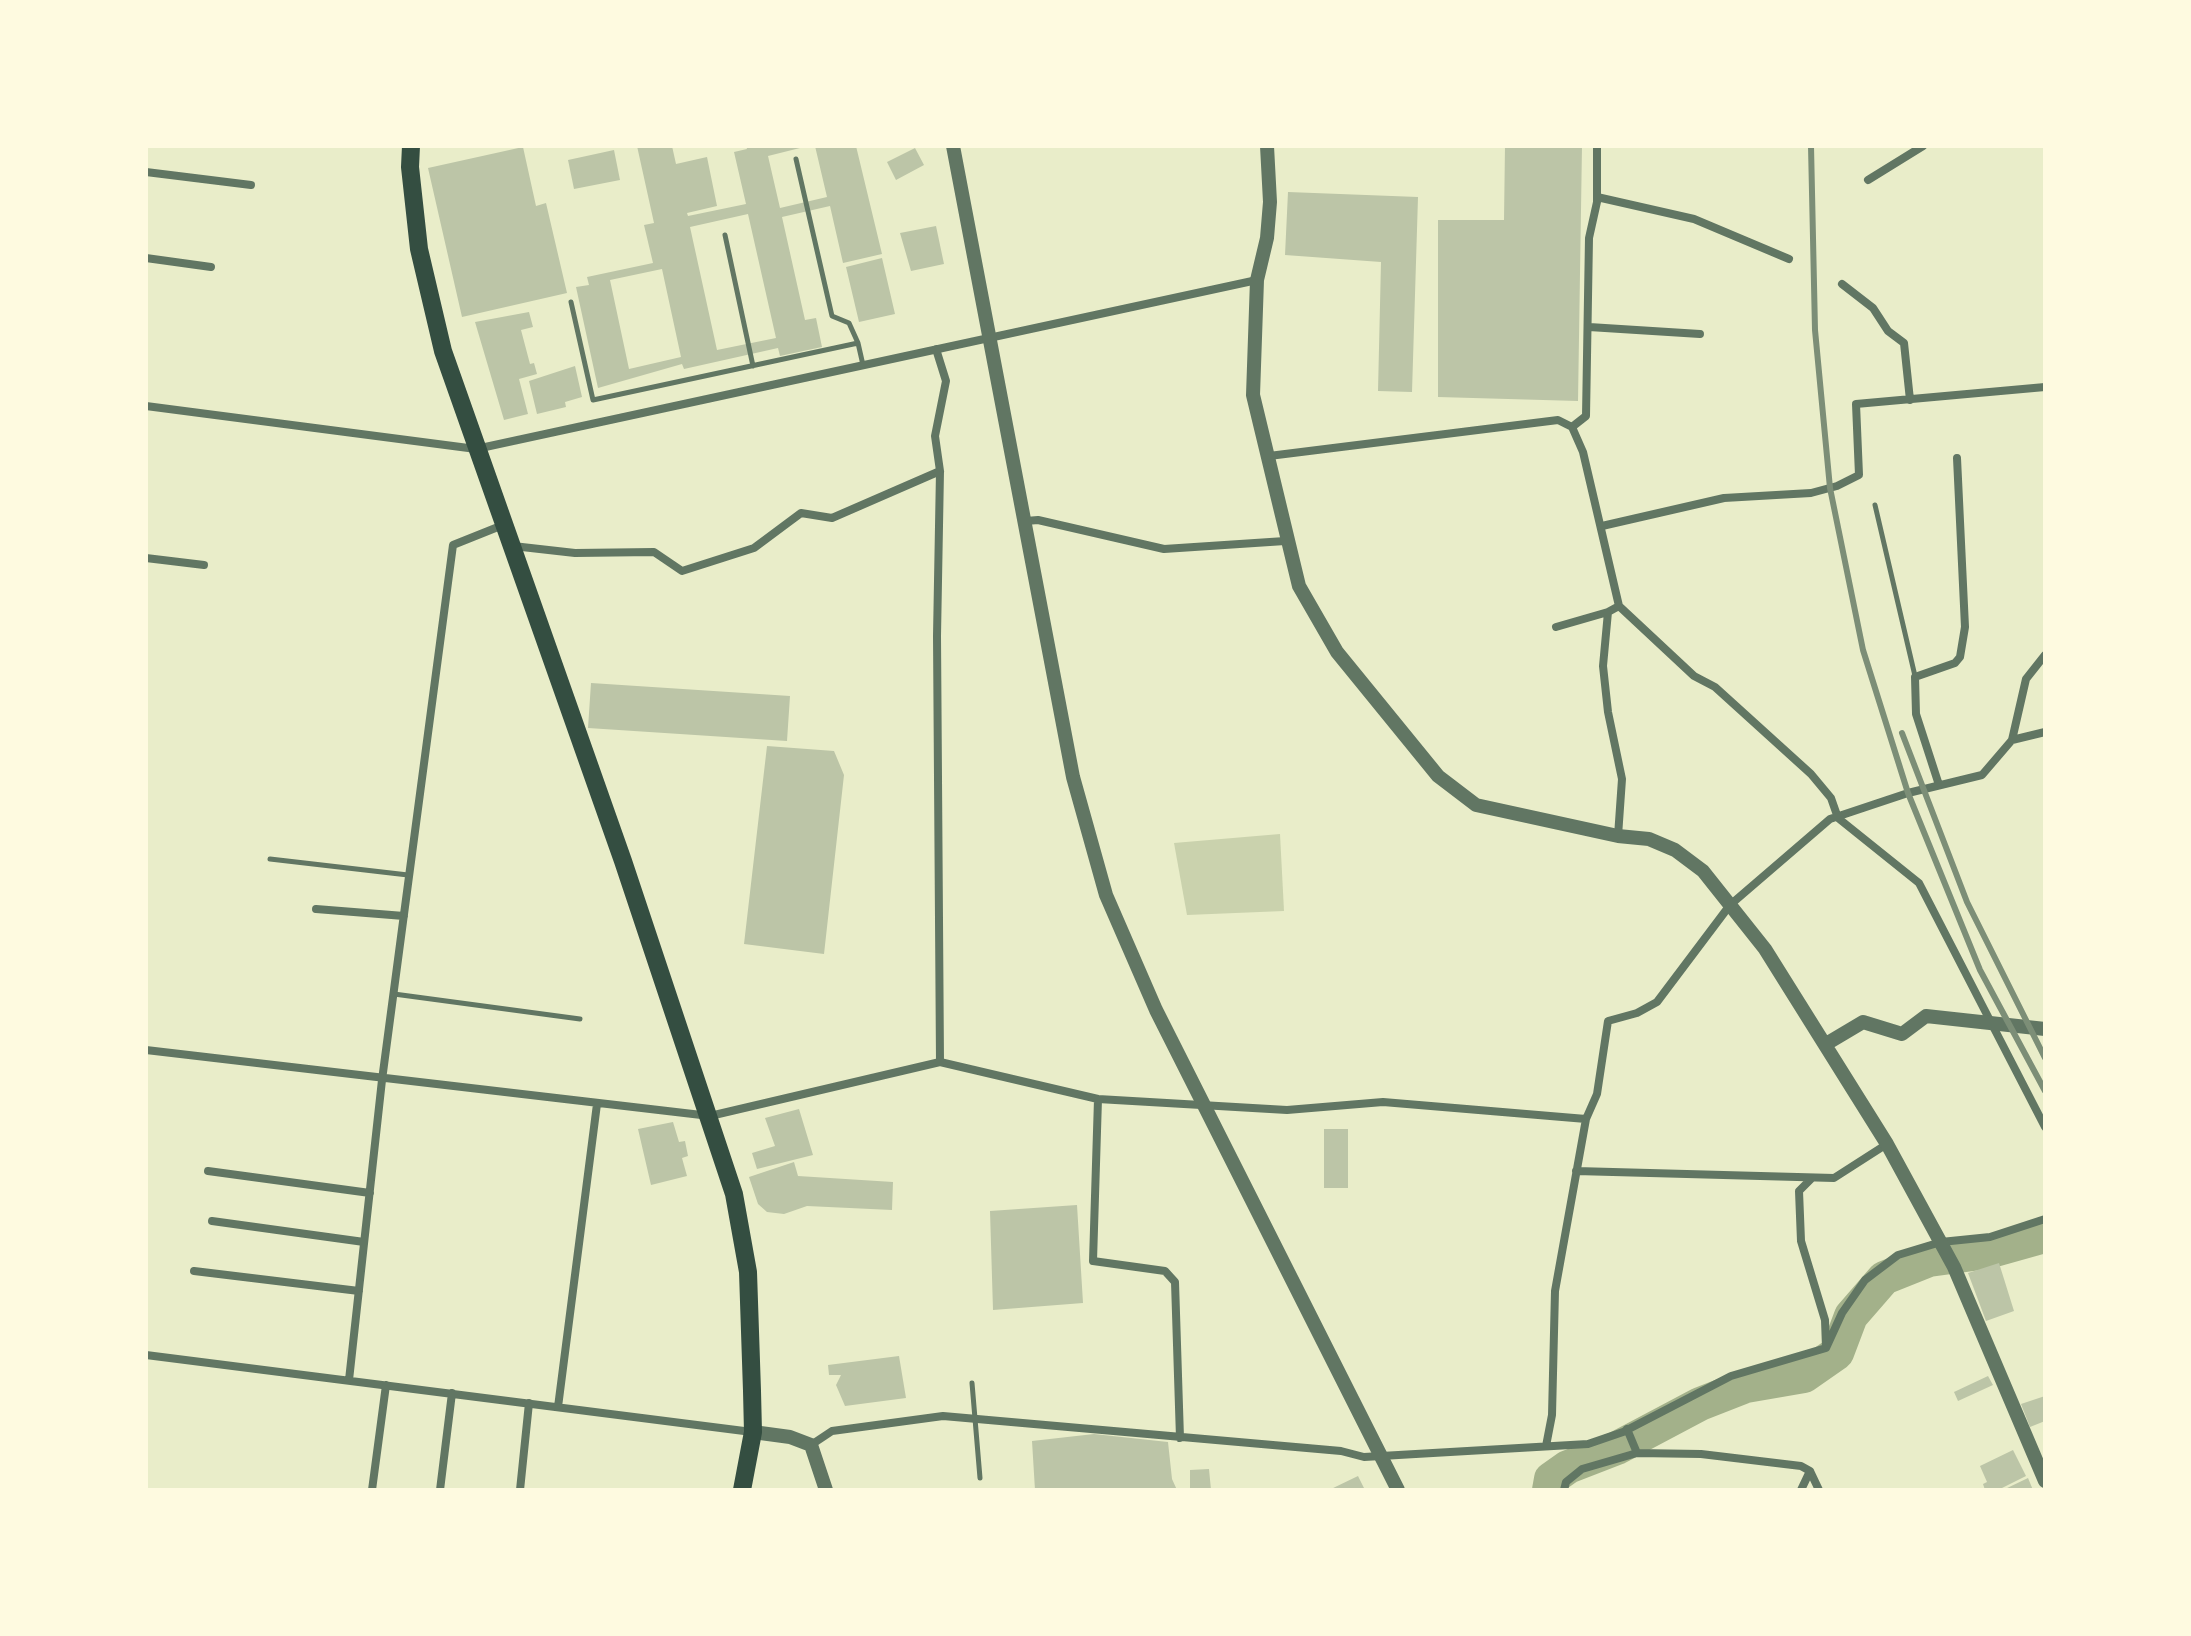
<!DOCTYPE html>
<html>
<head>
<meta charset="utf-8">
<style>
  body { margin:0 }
  #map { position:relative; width:2191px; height:1636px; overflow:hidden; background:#e9edc9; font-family:"IBM Plex Sans",sans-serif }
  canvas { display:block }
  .frame { position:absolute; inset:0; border:148px solid #fefae0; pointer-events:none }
</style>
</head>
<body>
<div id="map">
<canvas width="2191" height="1636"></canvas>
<div class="frame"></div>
</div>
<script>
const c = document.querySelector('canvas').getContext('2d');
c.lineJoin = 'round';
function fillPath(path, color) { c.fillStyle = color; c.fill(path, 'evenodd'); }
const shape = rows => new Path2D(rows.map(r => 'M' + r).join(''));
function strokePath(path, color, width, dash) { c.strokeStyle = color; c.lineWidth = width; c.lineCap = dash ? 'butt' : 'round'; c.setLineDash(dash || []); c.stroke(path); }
const green = shape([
  [1280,834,1284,911,1187,915,1174,843]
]);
const river = shape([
  [1549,1490,1551,1479,1568,1467,1617,1448,1700,1404,1746,1386,1804,1376,1837,1353,1851,1316,1884,1278,1929,1260,1988,1252,2045,1236]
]);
const building = shape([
  [637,146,672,146,676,164,707,157,717,206,687,213,688,216,746,204,734,152,747,149,746,146,808,146,768,156,780,208,827,197,815,146,856,146,882,254,843,263,830,206,782,217,805,320,816,318,822,347,780,356,778,348,684,369,682,364,598,388,576,287,589,285,587,277,653,263,644,225,654,223],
  [748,214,776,338,717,350,690,227],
  [662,269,681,357,629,369,610,280],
  [1505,146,1582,146,1578,401,1438,397,1438,220,1504,220],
  [523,147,536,206,546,203,567,293,462,317,428,168],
  [915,148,924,165,896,180,887,162],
  [614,150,620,180,574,189,568,160],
  [1288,192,1418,197,1412,392,1378,391,1381,262,1285,255],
  [936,226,944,264,911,271,900,233],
  [882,258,895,314,859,322,846,267],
  [529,312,533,327,521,330,530,364,534,363,537,374,519,379,528,414,504,420,475,322],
  [575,366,582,397,565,402,566,407,537,414,529,381],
  [591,683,790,696,787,741,588,728],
  [767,746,834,751,844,775,824,954,744,944],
  [799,1109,813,1155,757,1169,752,1153,775,1146,765,1118],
  [673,1122,679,1142,685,1141,688,1156,682,1158,687,1176,651,1185,638,1129],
  [1324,1129,1348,1129,1348,1188,1324,1188],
  [794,1162,798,1176,893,1182,892,1210,807,1206,784,1214,767,1212,758,1204,749,1177],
  [1077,1205,1083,1303,993,1310,990,1211],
  [1999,1263,2014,1311,1986,1321,1968,1273],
  [899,1356,906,1398,845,1406,836,1385,841,1375,829,1375,828,1365],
  [1988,1376,1993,1385,1958,1401,1954,1392],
  [2045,1396,2045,1421,2030,1427,2021,1404],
  [1094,1434,1168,1442,1172,1479,1177,1490,1035,1490,1032,1441],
  [2013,1450,2026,1476,1998,1490,1985,1490,1983,1484,1987,1482,1980,1466],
  [1209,1469,1211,1490,1190,1490,1190,1470],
  [1358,1476,1365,1490,1329,1490],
  [2028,1478,2033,1490,2003,1490]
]);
const service = shape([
  [796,159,832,316,849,323,858,343],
  [725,235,753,366],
  [571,302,593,400,858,343,863,365],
  [1875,505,1915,676],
  [270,859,408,875],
  [394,994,580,1019],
  [972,1383,980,1478]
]);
const minor = shape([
  [146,172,251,185],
  [1868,180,1923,146],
  [1597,197,1694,219,1789,259],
  [146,258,211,267],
  [1842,284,1873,308,1888,331,1904,343,1910,400],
  [1589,327,1700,334],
  [936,349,946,381,935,436,940,471,937,636,940,1062,1098,1099,1287,1110,1383,1102,1586,1119],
  [146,406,476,449,1257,280],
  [1572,427,1586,416,1589,238,1597,202,1597,146],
  [1269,456,1558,420,1572,427,1583,452,1619,606,1694,676,1715,687,1811,774,1831,798,1838,818,1919,883,2045,1127],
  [1026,521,1038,520,1164,549,1285,541],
  [1602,526,1724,498,1811,493,1837,486,1859,475,1856,404,2045,387],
  [513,546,575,553,654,552,682,571,754,548,801,513,832,518,940,471],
  [146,558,204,565],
  [1556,627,1608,612],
  [2012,740,2045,732],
  [1939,785,1916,714,1915,677,1955,663,1960,657,1965,627,1957,458],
  [1618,836,1622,779,1608,712,1603,666,1608,612,1619,606],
  [316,909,404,916],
  [146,1050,710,1116,940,1062],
  [1098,1099,1093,1261,1165,1271,1175,1282,1180,1438],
  [208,1171,370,1193],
  [1576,1171,1834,1178,1887,1144],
  [1812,1178,1799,1191,1801,1241,1825,1320,1826,1347],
  [212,1221,364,1242],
  [194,1271,359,1291],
  [146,1355,752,1432],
  [349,1380,382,1080,453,545,503,525],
  [558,1407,597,1104],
  [1627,1429,1637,1453],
  [811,1445,832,1431,943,1416,1341,1451,1364,1457,1588,1444,1623,1432,1731,1376,1826,1348,1842,1313,1865,1280,1898,1255,1941,1242,1990,1237,2045,1219],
  [1546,1446,1552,1415,1555,1291,1586,1119,1597,1094,1608,1021,1637,1013,1657,1002,1730,905,1830,819,1908,793,1982,775,2012,740,2026,679,2045,655],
  [372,1490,386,1385],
  [440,1490,452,1393],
  [520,1490,529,1403],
  [1564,1490,1566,1482,1582,1469,1637,1453,1701,1454,1801,1466,1810,1471,1819,1490],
  [1801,1490,1810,1471]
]);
const tertiary = shape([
  [953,146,1073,777,1106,895,1156,1010,1398,1490],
  [1267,146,1270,202,1267,238,1257,280,1253,395,1299,586,1337,652,1438,776,1476,805,1618,836,1649,839,1675,850,1703,871,1765,949,1887,1144,1954,1267,2045,1481],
  [1826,1044,1863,1022,1902,1034,1926,1016,2045,1029],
  [753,1432,790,1437,811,1445,826,1490]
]);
const trunk = shape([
  [411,146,410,167,419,249,443,351,623,861,734,1194,748,1272,752,1391,753,1432,742,1490]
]);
const rail = shape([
  [1811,146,1815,330,1830,488,1863,650,1908,793,1980,970,2045,1091],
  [1902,733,1967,902,2045,1058]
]);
fillPath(green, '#cad2ad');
strokePath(river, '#a3b18a', 34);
fillPath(building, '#bcc5a7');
strokePath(service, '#617663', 5);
strokePath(minor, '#617663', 8);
strokePath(tertiary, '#617663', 14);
strokePath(trunk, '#344e41', 18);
strokePath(rail, '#7c8e77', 6);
</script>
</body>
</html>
